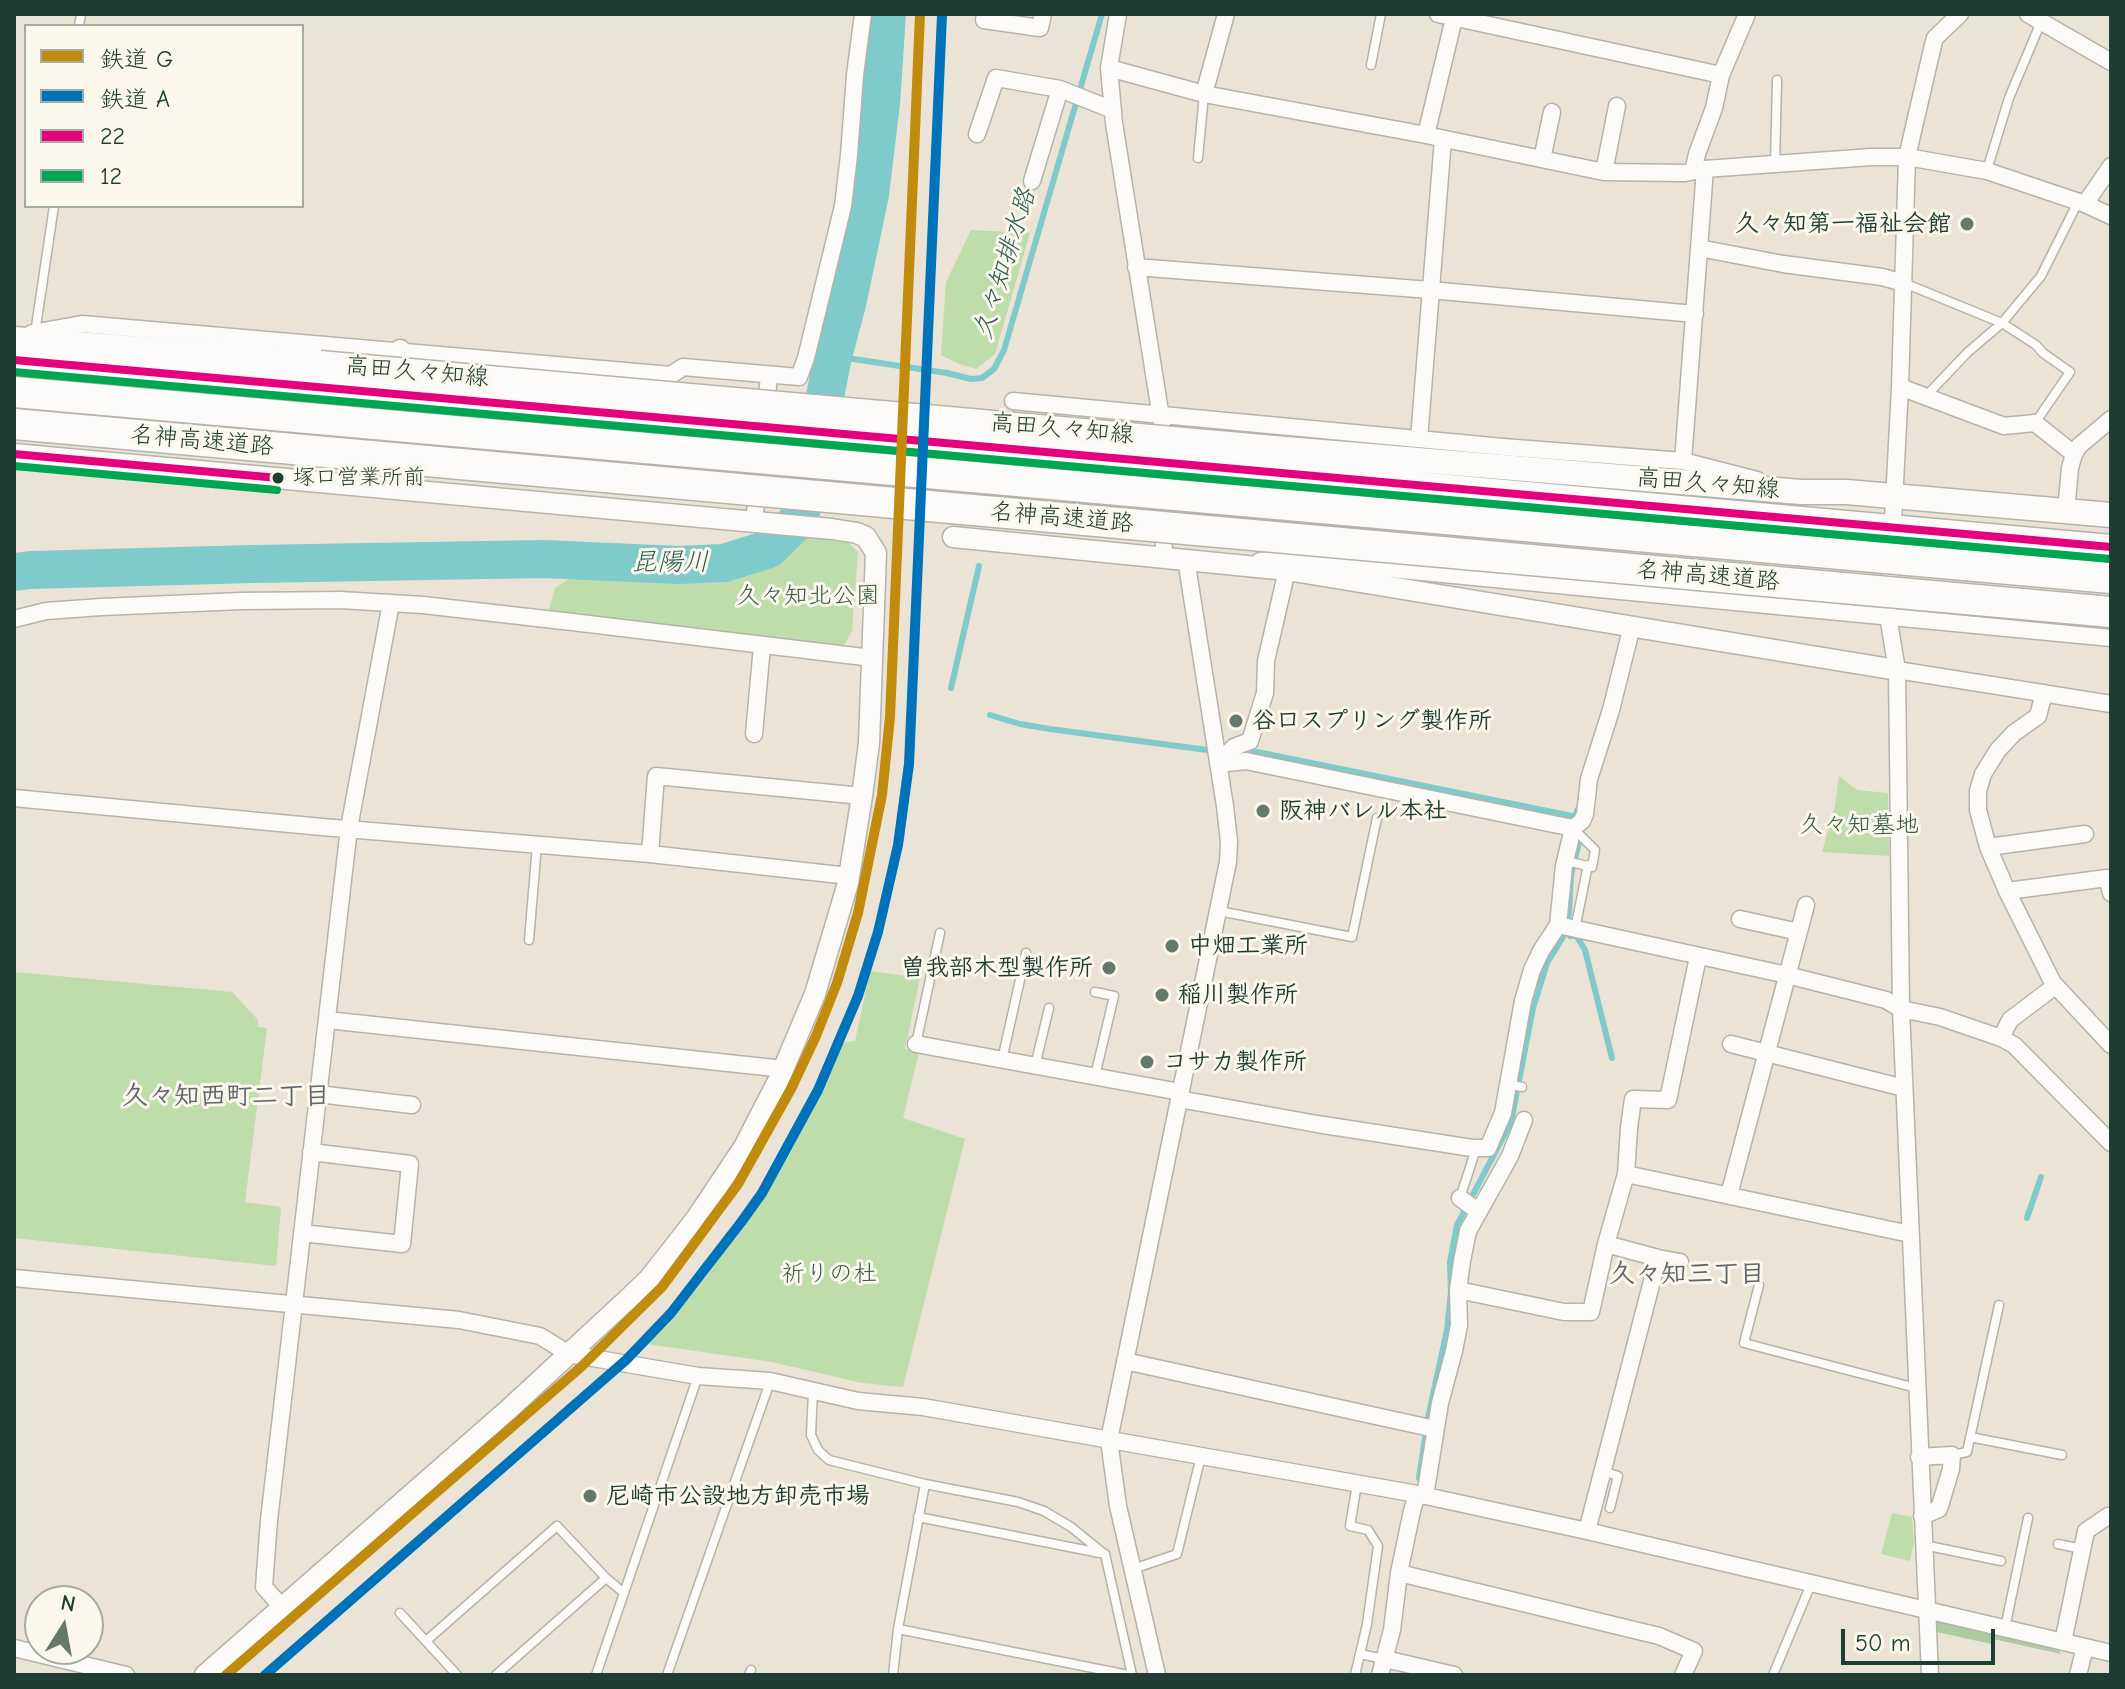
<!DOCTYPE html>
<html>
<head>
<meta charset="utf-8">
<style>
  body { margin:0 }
  #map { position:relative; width:2125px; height:1689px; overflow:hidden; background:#ebe3d5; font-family:"Comic Neue","Klee One",sans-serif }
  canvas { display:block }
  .frame { position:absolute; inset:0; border:16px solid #1f3d34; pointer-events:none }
  .legend { position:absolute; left:24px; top:24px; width:280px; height:184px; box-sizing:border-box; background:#fbf7ec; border:2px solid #a3ada2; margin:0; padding:10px 14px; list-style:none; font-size:24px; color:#1f3d34 }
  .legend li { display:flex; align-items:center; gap:16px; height:40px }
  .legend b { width:40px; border:2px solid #a3ada2 }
  .north { position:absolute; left:24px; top:1585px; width:80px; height:80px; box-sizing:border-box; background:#fbf7ec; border:2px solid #a3ada2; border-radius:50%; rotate:11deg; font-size:22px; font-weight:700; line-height:32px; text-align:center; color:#1f3d34 }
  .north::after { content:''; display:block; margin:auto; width:28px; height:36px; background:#66776c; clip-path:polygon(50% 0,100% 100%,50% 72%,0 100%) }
  .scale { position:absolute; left:1841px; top:1629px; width:154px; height:36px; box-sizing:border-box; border:4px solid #1f3d34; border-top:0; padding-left:10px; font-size:24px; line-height:28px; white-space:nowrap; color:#1f3d34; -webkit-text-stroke:6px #fbf7ec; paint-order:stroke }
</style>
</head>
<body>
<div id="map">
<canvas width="2125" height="1689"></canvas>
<div class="frame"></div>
<ul class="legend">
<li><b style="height:10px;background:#c18c0d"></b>鉄道 G</li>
<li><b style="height:10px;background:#0072ba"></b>鉄道 A</li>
<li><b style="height:10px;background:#e5007d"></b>22</li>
<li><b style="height:10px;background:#00a651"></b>12</li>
</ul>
<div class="north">N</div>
<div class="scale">50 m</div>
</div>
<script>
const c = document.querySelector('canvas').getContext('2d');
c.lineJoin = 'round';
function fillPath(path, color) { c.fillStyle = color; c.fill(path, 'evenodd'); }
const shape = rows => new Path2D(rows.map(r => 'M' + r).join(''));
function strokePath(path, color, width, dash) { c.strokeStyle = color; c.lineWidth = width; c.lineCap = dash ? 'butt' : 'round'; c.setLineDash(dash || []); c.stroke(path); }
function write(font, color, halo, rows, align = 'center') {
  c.font = font + ' "Comic Neue","Klee One",sans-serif'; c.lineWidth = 6; c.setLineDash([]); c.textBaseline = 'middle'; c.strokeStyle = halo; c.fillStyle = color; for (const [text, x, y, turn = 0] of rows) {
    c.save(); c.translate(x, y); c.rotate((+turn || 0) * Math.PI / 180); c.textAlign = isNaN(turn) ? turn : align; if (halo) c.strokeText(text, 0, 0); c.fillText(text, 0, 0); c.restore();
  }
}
const green = shape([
  [971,230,1030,233,995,354,976,369,959,364,941,355,946,282],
  [807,537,849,543,858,552,852,631,843,647,549,610,555,588,570,578,714,578,742,575,773,565,791,552],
  [1839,776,1857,790,1888,793,1889,856,1822,852,1835,806],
  [870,971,920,978,905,1049,919,1052,903,1118,965,1139,903,1387,862,1383,772,1362,647,1344,648,1339,675,1312,707,1276,775,1175,818,1098,841,1043,855,1041],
  [14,972,232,992,258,1020,258,1027,267,1028,245,1202,281,1207,276,1266,14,1238],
  [1892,1513,1912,1517,1914,1542,1910,1561,1881,1554]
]);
const forest = shape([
  [1935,1621,2058,1649,2061,1654,1993,1639,1991,1644,1937,1632]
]);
const stream = shape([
  [833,356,947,373,971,379,982,378,994,369,1004,350,1102,14],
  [951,688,979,566],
  [990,715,1020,724,1050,729,1207,750],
  [1245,752,1252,751,1572,816,1576,815,1578,809],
  [1570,936,1576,935,1585,950,1612,1058],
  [2027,1218,2041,1177],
  [1419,1478,1428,1418,1447,1330,1451,1292,1450,1262,1457,1225,1511,1122,1533,1008,1547,963,1563,937,1569,913,1571,875,1581,834]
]);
const river = shape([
  [14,572,31,570,253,564,544,559,678,565,724,563,769,549,798,520,804,503,833,356,847,304,870,194,881,103,887,14]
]);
const service = shape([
  [79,26,81,14],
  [1371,65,1381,14],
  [1198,158,1204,94],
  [1775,164,1777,80],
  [1987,170,2009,98,2041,22],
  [1904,283,2002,323,2036,345,2043,353,2070,372,2035,423],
  [35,333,54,206],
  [1926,396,1968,352,2002,323,2041,276,2078,202],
  [1566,861,1592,867,1595,850,1574,829],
  [1219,911,1352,937,1377,818],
  [1575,929,1588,865],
  [529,940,537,845],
  [1095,992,1114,996,1095,1076],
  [916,1044,940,933],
  [1002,1060,1026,953],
  [1035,1066,1049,1008],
  [1508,1084,1522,1087],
  [1460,1198,1476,1149],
  [1759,1285,1744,1343,1916,1388],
  [813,1391,811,1435,818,1450,829,1460,925,1484,898,1629,893,1675],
  [1970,1437,2062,1455],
  [1952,1455,1967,1452,1999,1305],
  [1603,1471,1618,1476,1610,1508],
  [925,1484,1018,1502,1044,1511,1071,1527,1103,1553],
  [1357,1484,1350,1526,1368,1530,1378,1546,1367,1624,1360,1654],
  [918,1517,1105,1554,1132,1675],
  [2058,1544,2082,1549],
  [1924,1545,2001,1561],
  [1133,1569,1177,1554,1201,1456],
  [400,1613,457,1675],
  [2005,1628,2028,1518],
  [898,1629,1128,1675],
  [426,1641,557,1526,606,1578],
  [496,1675,606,1578,624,1593],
  [596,1675,698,1376],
  [667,1675,770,1382],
  [749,1675,751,1670],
  [1355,1675,1360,1654,1384,1659],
  [1773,1675,1811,1584]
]);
const minor = shape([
  [985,14,984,20,1040,28,1043,14],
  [1118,14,1109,68,1114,123,1162,424],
  [1438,14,1721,75],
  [2028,14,2111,62],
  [1109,68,1204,94,1426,135,1604,172,1685,173,1705,169,1871,157,1907,157,1987,171,2085,204,2111,216],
  [1204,94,1226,14],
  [977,134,996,78,1060,89],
  [1426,135,1455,14],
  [1542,159,1552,112],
  [1693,171,1697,154,1714,108,1721,75,1747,14],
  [1604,172,1617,106],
  [1032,181,1060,89,1113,110],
  [2085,204,2111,166],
  [1699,248,1783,264,1882,277,1904,283],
  [1136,267,1430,290,1695,314],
  [32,333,82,324,671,375,683,367,799,377,806,358,843,206,849,155,855,75,863,14],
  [1900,387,2004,426,2035,423,2074,454],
  [1013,401,1503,447,1683,461,1757,480],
  [1419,439,1443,139],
  [1162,455,1164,557],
  [1683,461,1705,169],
  [2066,511,2070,468,2074,454,2079,446,2111,419],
  [754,522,769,376],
  [1260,561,1286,559,2111,638],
  [14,619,46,611,101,607,241,601,340,600,423,605,572,622,864,657,873,662],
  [1897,670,2111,704],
  [2044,693,2038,716,2014,733,1998,750,1983,774,1978,791,1978,810,1988,847,2007,891,2053,983,2111,1045],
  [754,734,762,646],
  [1218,764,1246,761,1573,828,1582,821,1585,814,1589,779,1611,710,1632,626],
  [1218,764,1234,747,1250,741,1265,693,1266,661,1287,570],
  [14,798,322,827,650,854,849,876],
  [1988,847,2085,834],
  [650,854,656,776,862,796],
  [2007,891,2107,878,2111,893],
  [1740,919,1799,932],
  [1558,925,1787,975,1886,1000,1901,1009,1940,1017,2001,1038,2014,1045,2111,1143],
  [327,1020,784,1069],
  [2001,1038,2010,1020,2055,986],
  [916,1044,1180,1092],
  [1731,1044,1904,1088],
  [318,1094,412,1105],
  [1179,1099,1317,1124,1472,1148,1488,1148,1503,1113,1523,1001,1532,970,1541,951,1558,925,1564,866,1573,828],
  [1626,1174,1629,1128,1633,1099,1668,1100,1698,957],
  [1729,1195,1806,905],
  [1460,1198,1479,1212],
  [302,1233,402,1244,410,1164,311,1152],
  [1658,1258,1680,1262],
  [14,1278,459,1320,540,1336,569,1354,698,1376,770,1381,858,1401,923,1407,1417,1494,1587,1531,2111,1653],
  [1458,1290,1564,1312,1591,1312,1606,1244],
  [1125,1361,1435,1429],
  [1919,1457,1952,1455,1951,1469,1939,1509,1922,1516],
  [1425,1496,1440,1403,1454,1351,1459,1325,1458,1290,1462,1261,1468,1231,1510,1156,1524,1120],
  [1587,1531,1658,1258,1606,1244,1626,1174,1910,1234],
  [1399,1573,1659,1636,1694,1651,1683,1675],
  [282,1607,264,1587,269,1520,349,828,391,603],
  [2063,1642,2086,1531,2108,1516,2111,1516],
  [14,1648,126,1675],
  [1385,1659,1454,1675],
  [1157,1675,1118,1506,1109,1440,1228,862,1229,842,1225,806,1186,559],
  [1380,1675,1392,1630,1399,1573,1412,1511,1417,1494],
  [1930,1675,1901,1009,1897,670,1888,616,1900,387,1907,157,1933,45,1935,38,1960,14],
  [2078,1675,2085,1647]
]);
const tertiary = shape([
  [14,454,832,529,857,533,866,537,876,553,869,743,862,796,848,883,815,994,780,1077,744,1147,696,1219,649,1279,627,1300,508,1410,205,1675],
  [393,488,400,350],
  [953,537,1287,570,1897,670]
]);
const secondary = shape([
  [14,339,320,363],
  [14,360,316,386],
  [1274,448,1801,492,1847,492,2111,515],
  [1272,471,2111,547]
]);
const secondaryBridge = shape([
  [320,363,1274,448],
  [316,386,1272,471]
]);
const motorwayBridge = shape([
  [14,392,2111,578],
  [14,424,2111,612]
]);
const bus1 = shape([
  [14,360,2111,547],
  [14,454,278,478]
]);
const bus2 = shape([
  [14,372,2110,559],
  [14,466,277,490]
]);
const rail1 = shape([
  [226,1675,581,1367,662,1287,738,1184,791,1089,816,1036,837,983,858,913,882,795,890,717,920,14]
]);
const rail2 = shape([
  [265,1675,626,1360,671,1313,742,1221,762,1193,818,1090,858,996,878,932,898,845,909,764,942,15]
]);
const markers = [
  [1967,224,8,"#66776c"],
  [278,478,7,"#1f3d34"],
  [1236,721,8,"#66776c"],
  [1263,811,8,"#66776c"],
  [1172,946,8,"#66776c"],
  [1109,968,8,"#66776c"],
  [1162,995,8,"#66776c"],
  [1147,1062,8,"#66776c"],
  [590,1496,8,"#66776c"]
];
const busNames = [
  ["塚口営業所前",293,478]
];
const poiNames = [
  ["久々知第一福祉会館",1951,224,"right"],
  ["谷口スプリング製作所",1252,721],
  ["阪神バレル本社",1279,811],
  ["中畑工業所",1188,946],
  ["曽我部木型製作所",1093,968,"right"],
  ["稲川製作所",1178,995],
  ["コサカ製作所",1163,1062],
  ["尼崎市公設地方卸売市場",606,1496]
];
const streetNames = [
  ["高田久々知線",417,372,5],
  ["高田久々知線",1062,429,5],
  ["名神高速道路",202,441,5],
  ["高田久々知線",1708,484,5],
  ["名神高速道路",1062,518,5],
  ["名神高速道路",1708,576,5]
];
const parkNames = [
  ["久々知北公園",808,596],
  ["久々知墓地",1859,825],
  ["祈りの杜",829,1274]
];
const waterNames = [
  ["久々知排水路",1005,264,-73],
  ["昆陽川",670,563]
];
const neighbourhoodNames = [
  ["久々知西町二丁目",226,1097],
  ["久々知三丁目",1687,1275]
];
fillPath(green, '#bfdcab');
fillPath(forest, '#aecba0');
strokePath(stream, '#7fcacb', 6);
strokePath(river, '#7fcacb', 38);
strokePath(service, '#b5b3aa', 11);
strokePath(minor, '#b5b3aa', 19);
strokePath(tertiary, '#b5b3aa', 23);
strokePath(secondary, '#b5b3aa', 27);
strokePath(service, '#fcfbf9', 8);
strokePath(minor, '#fcfbf9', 16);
strokePath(tertiary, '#fcfbf9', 20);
strokePath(secondary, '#fcfbf9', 24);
strokePath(secondaryBridge, '#b5b3aa', 27, []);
strokePath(motorwayBridge, '#b5b3aa', 33, []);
strokePath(secondaryBridge, '#fcfbf9', 24);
strokePath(motorwayBridge, '#fcfbf9', 30);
strokePath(bus1, '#e5007d', 8);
strokePath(bus2, '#00a651', 8);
strokePath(rail1, '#c18c0d', 10);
strokePath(rail2, '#0072ba', 10);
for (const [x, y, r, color] of markers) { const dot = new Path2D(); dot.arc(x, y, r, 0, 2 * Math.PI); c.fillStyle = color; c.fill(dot); strokePath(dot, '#fbf7ec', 3); }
write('22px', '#1f3d34', '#fbf7ec', busNames, 'left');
write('bold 24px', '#1f3d34', '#fbf7ec', poiNames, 'left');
write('24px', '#1f3d34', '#fbf7ec', streetNames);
write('24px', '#385c45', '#fbf7ec', parkNames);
write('italic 26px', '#2c5e59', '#fbf7ec', waterNames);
write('bold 26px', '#5f656e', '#fbf7ec', neighbourhoodNames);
</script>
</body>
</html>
